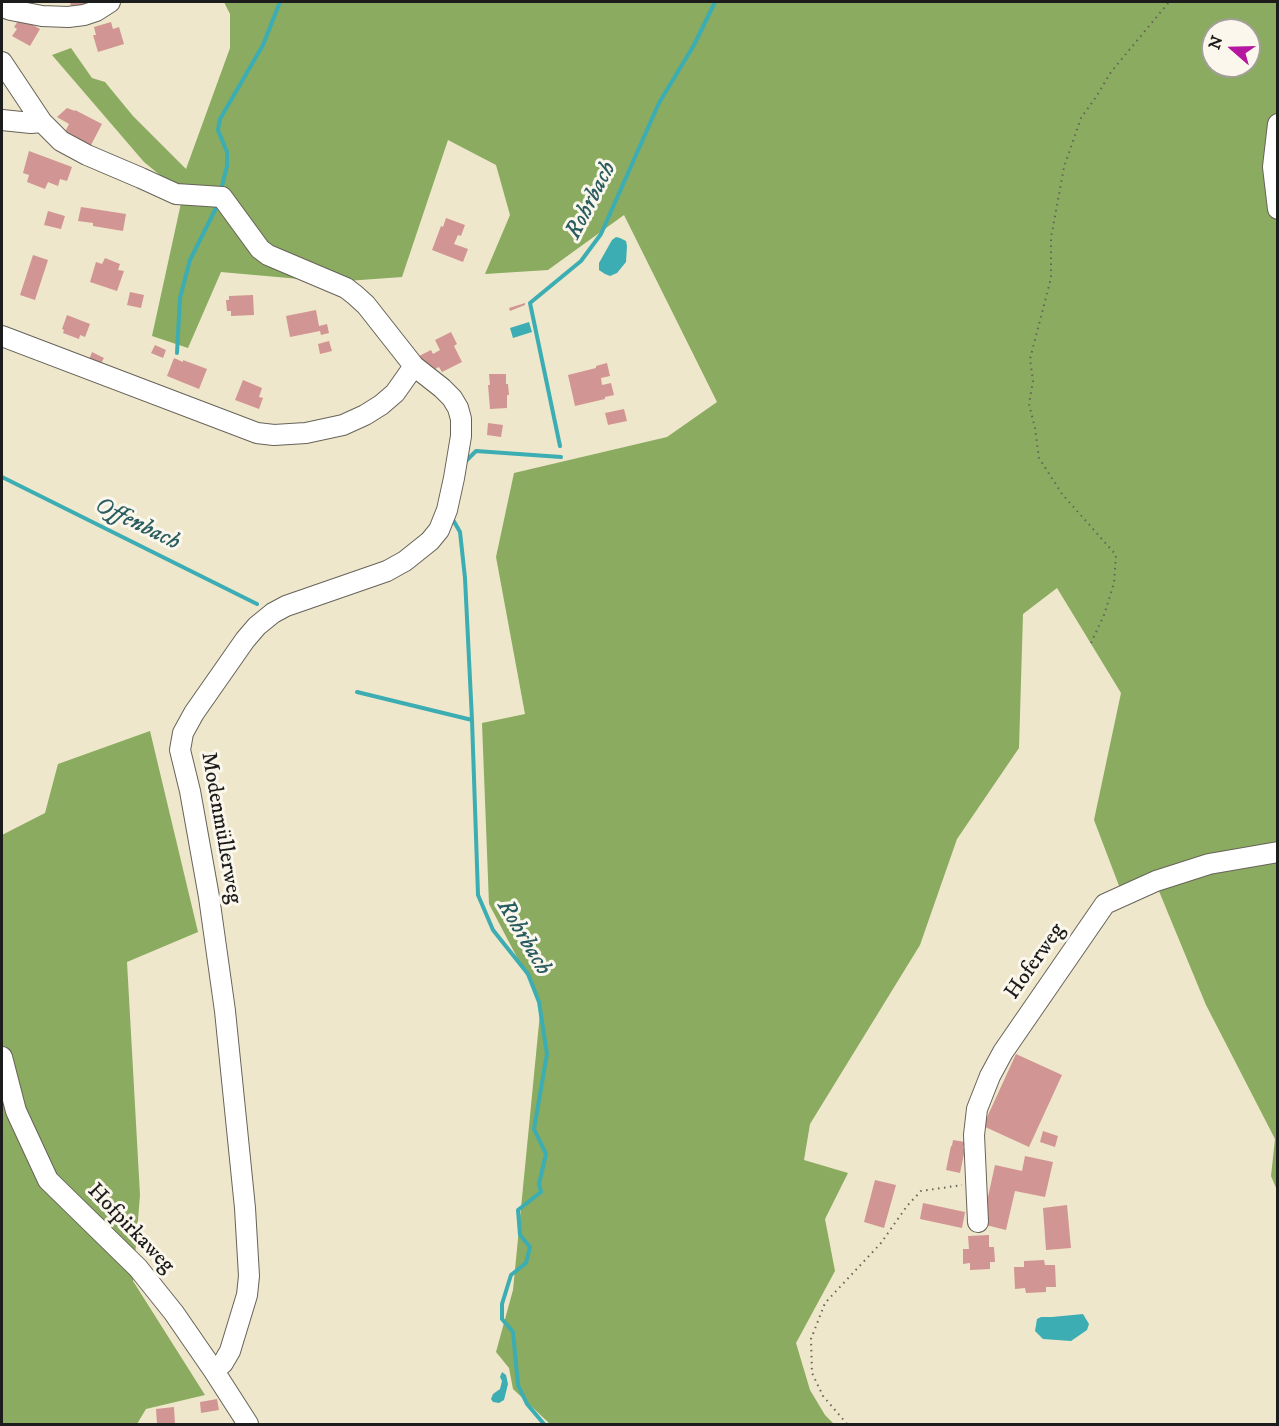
<!DOCTYPE html>
<html>
<head>
<meta charset="utf-8">
<style>
  body { margin:0 }
  #map { position:relative; width:1279px; height:1426px; overflow:hidden; background:#efe7cb; font-family:"IM FELL DW Pica",serif }
  canvas { display:block }
  .frame { position:absolute; inset:0; border:3px solid #1c1c1c; pointer-events:none }
  .north { position:absolute; left:1201px; top:18px; width:60px; height:60px; box-sizing:border-box; background:#fbf7ec; border:2px solid #a29f99; border-radius:50%; rotate:290deg; font-size:16px; font-weight:700; line-height:24px; text-align:center; color:#1c1c1c }
  .north::after { content:''; display:block; margin:auto; width:21px; height:27px; background:#b5179e; clip-path:polygon(50% 0,100% 100%,50% 72%,0 100%) }
</style>
</head>
<body>
<div id="map">
<canvas width="1279" height="1426"></canvas>
<div class="frame"></div>
<div class="north">N</div>
</div>
<script>
const c = document.querySelector('canvas').getContext('2d');
c.lineJoin = 'round';
function fillPath(path, color) { c.fillStyle = color; c.fill(path, 'evenodd'); }
const shape = rows => new Path2D(rows.map(r => 'M' + r).join(''));
function strokePath(path, color, width, dash) { c.strokeStyle = color; c.lineWidth = width; c.lineCap = dash ? 'butt' : 'round'; c.setLineDash(dash || []); c.stroke(path); }
function write(font, color, halo, rows, align = 'center') {
  c.font = font + ' "IM FELL DW Pica",serif'; c.lineWidth = 6; c.setLineDash([]); c.textBaseline = 'middle'; c.strokeStyle = halo; c.fillStyle = color; for (const [text, x, y, turn = 0] of rows) {
    c.save(); c.translate(x, y); c.rotate((+turn || 0) * Math.PI / 180); c.textAlign = isNaN(turn) ? turn : align; if (halo) c.strokeText(text, 0, 0); c.fillText(text, 0, 0); c.restore();
  }
}
const forest = shape([
  [224,2,1277,2,1277,850,1121,891,1094,820,1121,693,1057,588,1023,614,1019,748,957,839,920,945,810,1124,804,1160,848,1173,825,1219,835,1271,796,1343,810,1390,825,1415,834,1424,550,1424,513,1389,509,1368,496,1352,513,1290,541,1003,489,904,482,723,525,714,496,557,514,473,667,437,717,402,624,215,548,270,485,274,510,215,496,165,448,140,402,277,333,282,221,272,188,348,152,336,183,194,144,162,52,55,71,48,92,78,105,82,133,116,186,169,230,48,230,14],
  [1213,30,1249,30,1249,66,1213,66],
  [150,731,198,932,127,962,140,1195,133,1281,205,1395,146,1409,137,1424,2,1424,2,835,45,813,58,764],
  [1277,854,1277,1190,1271,1176,1275,1139,1206,1005,1156,884]
]);
const water = shape([
  [616,237,620,238,626,241,627,246,626,262,617,273,610,276,605,274,599,270,599,263,612,240],
  [529,322,532,332,513,338,510,328],
  [1083,1314,1089,1324,1087,1330,1071,1341,1043,1339,1035,1331,1037,1319,1041,1317,1052,1317],
  [502,1372,506,1375,508,1384,504,1400,499,1403,493,1402,491,1399,493,1394,500,1389,502,1381,500,1377]
]);
const stream = shape([
  [221,190,227,166,227,152,218,130,220,119,263,45,280,2],
  [177,353,180,298,190,260,217,206],
  [560,446,530,303,581,261,601,234,659,103,694,45,715,2],
  [465,462,476,451,561,457],
  [2,477,257,604],
  [452,518,460,532,465,578,472,720,478,895,493,930,528,974,539,1002,547,1054,534,1129,546,1154,539,1184,541,1192,518,1210,520,1235,530,1247,526,1263,511,1275,502,1304,502,1319,513,1332,518,1385,527,1404,544,1424],
  [357,692,472,720]
]);
const building = shape([
  [70,2,95,2,95,3,71,7],
  [20,18,40,29,30,46,12,36,17,29,14,27],
  [111,22,113,29,119,27,124,44,98,52,93,35,96,35,94,27],
  [67,108,75,111,75,110,102,124,91,145,65,132,69,124,57,117],
  [29,151,72,167,67,181,60,179,58,186,48,182,45,189,27,182,29,175,23,173],
  [81,207,126,214,123,231,93,226,93,223,78,221],
  [48,211,65,216,61,229,44,225],
  [446,218,465,225,461,236,458,235,454,244,468,249,463,262,432,250,441,226,443,227],
  [33,255,48,260,35,300,20,295],
  [105,258,120,264,118,270,124,271,117,291,90,282,96,262,102,264],
  [130,292,144,295,141,308,127,305],
  [253,295,254,315,231,316,231,311,227,311,226,300,229,300,229,296],
  [525,303,525,305,510,311,509,308],
  [316,310,319,326,327,324,329,333,321,335,320,331,290,337,286,316],
  [67,315,90,324,85,337,80,335,79,339,63,333,64,330,62,329],
  [451,332,457,344,454,346,462,362,442,372,439,367,429,372,415,358,431,350,433,354,440,350,435,340],
  [329,341,332,351,320,354,318,344],
  [155,345,166,350,163,358,151,353],
  [92,352,104,358,100,365,89,360],
  [174,358,183,362,183,360,207,369,199,389,167,376],
  [607,363,610,376,601,378,602,385,611,383,614,395,605,397,605,399,575,406,568,375,596,368,596,366],
  [489,374,506,374,506,384,508,384,509,395,507,395,507,408,490,409,488,385,490,385],
  [243,380,262,388,259,397,263,398,259,409,235,400],
  [624,409,627,421,608,425,605,413],
  [488,423,503,425,501,437,487,435],
  [1016,1054,1062,1075,1029,1147,983,1126],
  [1043,1131,1058,1136,1055,1147,1040,1142],
  [953,1140,965,1142,963,1148,965,1149,960,1173,946,1170,951,1146,952,1146],
  [1025,1156,1053,1162,1045,1197,1015,1191,1006,1230,982,1224,995,1165,1022,1171],
  [875,1180,896,1185,884,1228,864,1222],
  [923,1203,965,1212,962,1228,920,1219],
  [1067,1205,1071,1248,1046,1250,1043,1208],
  [989,1235,989,1247,994,1247,995,1262,990,1262,990,1269,970,1270,970,1263,963,1264,963,1249,969,1249,968,1236],
  [1044,1260,1045,1265,1055,1265,1056,1287,1046,1287,1046,1292,1026,1293,1025,1288,1015,1289,1014,1267,1024,1267,1024,1261],
  [217,1399,219,1410,201,1413,200,1402],
  [174,1407,175,1424,157,1424,156,1409]
]);
const path = shape([
  [1091,643,1104,615,1114,583,1116,555,1062,494,1039,458,1035,428,1029,404,1033,381,1030,359,1051,278,1051,238,1064,167,1081,118,1096,97,1111,72,1169,2],
  [847,1424,823,1396,812,1373,811,1339,825,1303,881,1243,907,1206,921,1191,962,1185]
]);
const minor = shape([
  [2,7,11,10,42,16,68,17,84,15,96,11,110,2],
  [2,62,42,122,61,141,87,155,141,178,176,194,222,197,260,249,268,255,346,288,355,295,366,305,414,366,442,388,452,398,458,408,461,419,461,436,454,478,447,510,439,530,430,541,405,561,387,571,286,606,273,613,257,626,245,640,194,713,183,733,180,750,190,791,209,897,225,1011,245,1208,249,1276,247,1295,230,1351,223,1363,214,1371],
  [2,120,31,123,42,122],
  [1278,124,1273,167,1278,209],
  [2,336,257,433,274,435,306,433,343,425,365,415,381,405,395,393,414,366],
  [2,1057,16,1111,48,1180,138,1268,174,1313,214,1371,248,1424],
  [978,1222,974,1135,977,1109,990,1076,1003,1052,1105,904,1156,881,1209,864,1278,852]
]);
const streetNames = [
  ["Modenmüllerweg",220,828,80],
  ["Hoferweg",1036,962,-55],
  ["Hofpirkaweg",130,1229,46]
];
const waterNames = [
  ["Rohrbach",592,201,-63],
  ["Offenbach",137,525,26],
  ["Rohrbach",523,938,59]
];
fillPath(forest, '#8aab60');
fillPath(water, '#3badb3');
strokePath(stream, '#3badb3', 4);
fillPath(building, '#d19593');
strokePath(minor, '#666359', 22);
strokePath(path, '#666359', 2, [1.5, 4.5]);
strokePath(minor, '#fff', 20);
write('22px', '#1c1c1c', '#fbf7ec', streetNames);
write('italic 24px', '#2a5d60', '#fbf7ec', waterNames);
</script>
</body>
</html>
